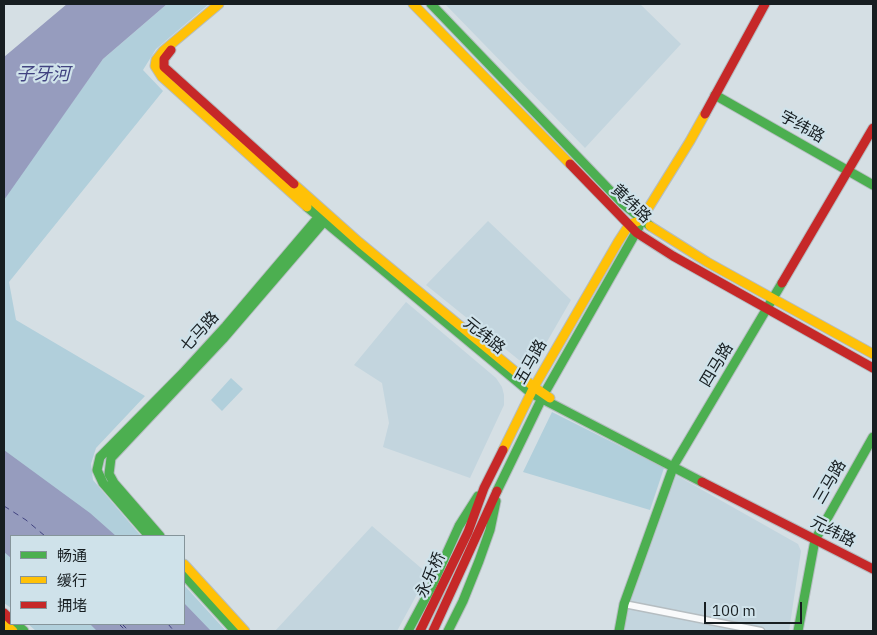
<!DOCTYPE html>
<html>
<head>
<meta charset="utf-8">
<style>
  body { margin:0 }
  #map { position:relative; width:877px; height:635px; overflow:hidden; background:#d5dfe4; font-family:"IBM Plex Sans","Noto Sans SC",sans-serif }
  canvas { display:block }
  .frame { position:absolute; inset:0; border:5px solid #171e21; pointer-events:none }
  .legend { position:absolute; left:10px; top:535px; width:175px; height:90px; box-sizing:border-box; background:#cfe2ea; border:1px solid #85949a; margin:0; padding:6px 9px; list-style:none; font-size:15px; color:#171e21 }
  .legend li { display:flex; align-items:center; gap:10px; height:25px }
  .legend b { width:25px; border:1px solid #85949a }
  .scale { position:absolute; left:704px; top:602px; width:98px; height:22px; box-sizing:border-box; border:2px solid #171e21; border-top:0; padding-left:6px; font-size:15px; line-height:18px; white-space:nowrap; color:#171e21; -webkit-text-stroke:4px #cfe2ea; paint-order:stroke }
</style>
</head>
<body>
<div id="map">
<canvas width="877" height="635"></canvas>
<div class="frame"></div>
<ul class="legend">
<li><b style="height:6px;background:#4caf50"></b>畅通</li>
<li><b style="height:6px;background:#ffc107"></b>缓行</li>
<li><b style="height:6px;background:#c62828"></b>拥堵</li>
</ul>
<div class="scale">100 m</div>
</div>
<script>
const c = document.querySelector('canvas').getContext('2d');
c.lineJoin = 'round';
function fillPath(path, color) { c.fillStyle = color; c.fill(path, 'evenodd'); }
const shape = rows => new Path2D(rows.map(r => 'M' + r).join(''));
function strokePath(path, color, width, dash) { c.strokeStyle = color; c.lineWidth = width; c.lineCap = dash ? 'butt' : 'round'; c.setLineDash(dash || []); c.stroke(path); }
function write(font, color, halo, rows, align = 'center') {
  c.font = font + ' "IBM Plex Sans","Noto Sans SC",sans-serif'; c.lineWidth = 4.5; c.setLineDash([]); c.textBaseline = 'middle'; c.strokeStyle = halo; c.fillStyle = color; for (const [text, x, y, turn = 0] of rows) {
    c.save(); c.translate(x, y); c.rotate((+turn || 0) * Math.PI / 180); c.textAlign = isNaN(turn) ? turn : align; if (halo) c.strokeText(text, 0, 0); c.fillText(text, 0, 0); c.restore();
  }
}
const built = shape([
  [445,4,640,4,681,44,585,148],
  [488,221,571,300,537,359,531,362,524,362,519,360,426,285],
  [406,302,496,378,502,387,504,395,504,405,470,478,383,447,389,423,382,383,354,365],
  [674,474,798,544,801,551,789,631,620,631,625,608],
  [372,526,428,574,397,631,275,631]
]);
const green = shape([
  [167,4,209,4,156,49,143,70,163,91,9,282,16,320,145,396,96,448,91,464,93,480,141,536,11,536,11,608,4,603,4,198,103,59],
  [231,378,243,389,222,411,211,400],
  [552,412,664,468,650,510,523,472],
  [184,585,226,631,36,631,28,624,184,624]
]);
const water = shape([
  [67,4,167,4,103,59,4,200,4,57],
  [4,450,90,513,116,536,11,536,11,558,4,552],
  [184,603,211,631,97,631,90,624,184,624]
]);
const ferry = shape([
  [4,506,26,520,45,536],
  [119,624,126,631],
  [122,624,129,631],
  [168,624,174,631]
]);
const street = shape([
  [624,604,761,631]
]);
const fast = shape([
  [431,4,622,203,650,226],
  [715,95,873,185],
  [307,207,531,393,702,482],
  [497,491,544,394,639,227],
  [149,536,103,483,97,470,100,457,183,373,226,326,322,213],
  [160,536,114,483,109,474,111,458,223,339,327,218],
  [184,575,235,631],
  [16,624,24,631],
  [408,631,431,588,459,526,478,496],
  [448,631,463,601,479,561,490,530,496,501],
  [619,631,624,604,674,465,782,283],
  [798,631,815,540,873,437]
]);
const slow = shape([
  [219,4,163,51,156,60,155,66,162,77,307,207],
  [413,4,570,164],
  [294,184,359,242,534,387,550,398],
  [650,226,707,262,873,354],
  [503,450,534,387,618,242,629,225,641,220,690,141,705,114],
  [184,564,245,631],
  [4,623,13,631]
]);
const jam = shape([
  [171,50,164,59,164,67,294,184],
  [705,114,765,4],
  [570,164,637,233,673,256,873,368],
  [782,283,873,128],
  [702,482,873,569],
  [4,613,11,620],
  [420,631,468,532,484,488,503,450],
  [433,631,497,491]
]);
const streetNames = [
  ["宇纬路",802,127,29],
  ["黄纬路",631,204,44],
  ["七马路",200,332,-48],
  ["元纬路",484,336,39],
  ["五马路",531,362,-61],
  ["四马路",717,365,-59],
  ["三马路",830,482,-60],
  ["元纬路",833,532,27],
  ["永乐桥",431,575,-65]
];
const waterNames = [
  ["子牙河",43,75]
];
fillPath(built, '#c3d5de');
fillPath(green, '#b1cfdb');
fillPath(water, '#969cbe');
strokePath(ferry, '#414380', 1, [6, 5]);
strokePath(street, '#b5bdc1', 9);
strokePath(fast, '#b5bdc1', 11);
strokePath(slow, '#b5bdc1', 11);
strokePath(jam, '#b5bdc1', 11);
strokePath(street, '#f9fafb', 6);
strokePath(fast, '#4caf50', 9);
strokePath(slow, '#ffc107', 9);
strokePath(jam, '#c62828', 9);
write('16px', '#171e21', '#cfe2ea', streetNames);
write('italic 18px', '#414380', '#cfe2ea', waterNames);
</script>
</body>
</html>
